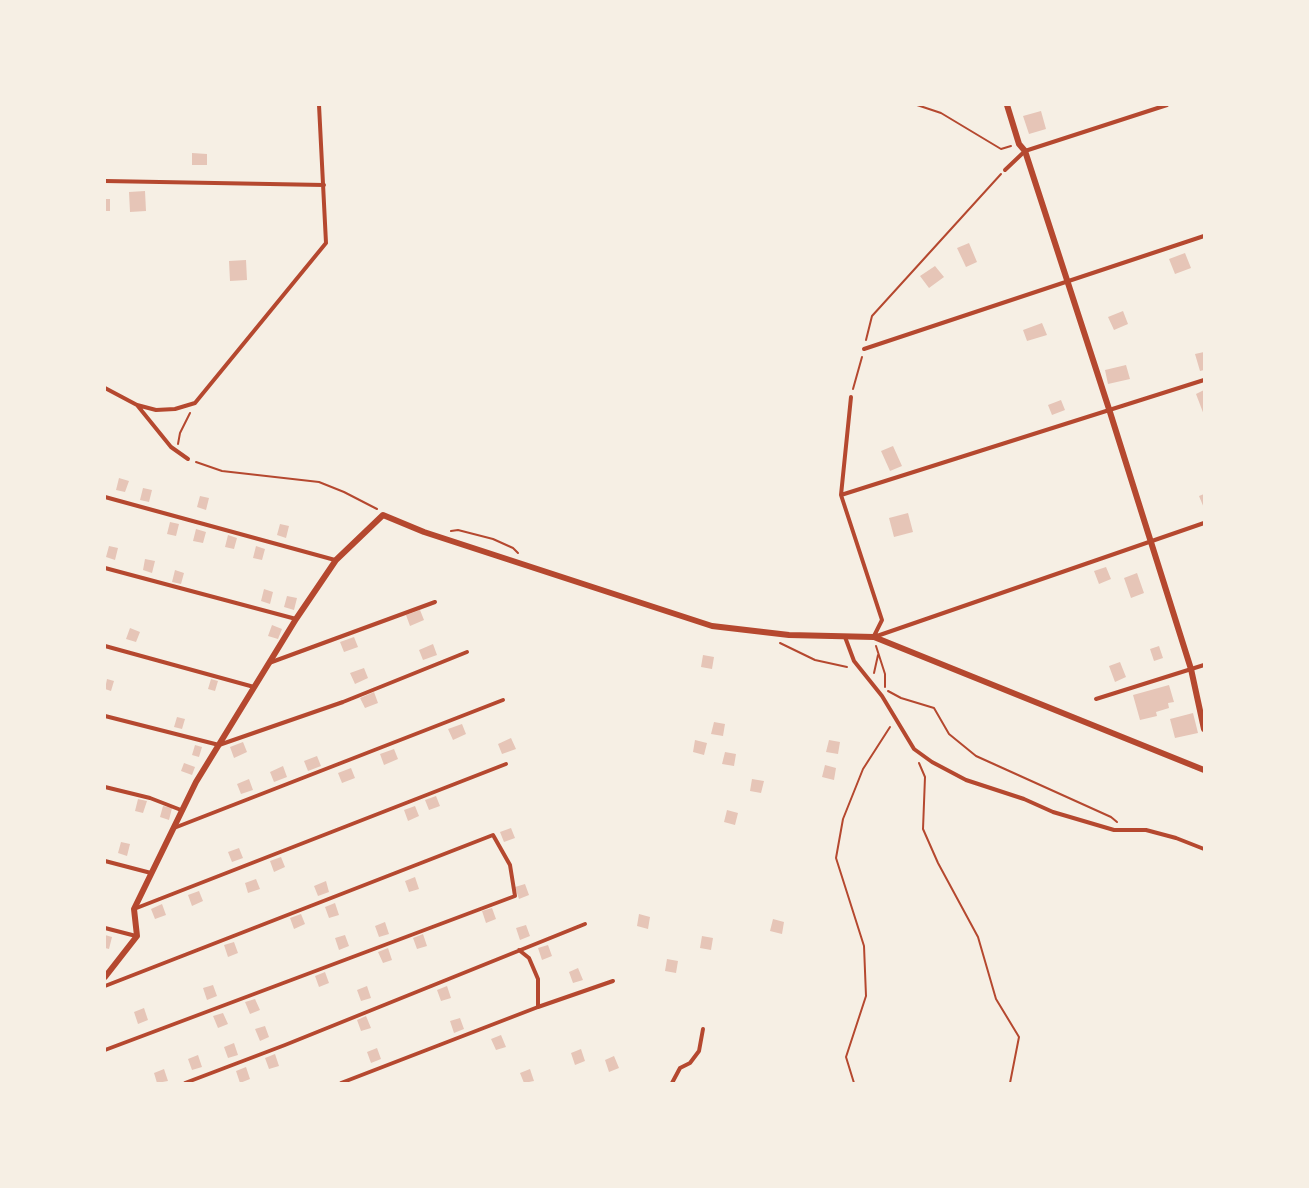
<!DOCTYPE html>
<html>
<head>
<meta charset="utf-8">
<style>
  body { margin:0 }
  #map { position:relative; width:1309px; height:1188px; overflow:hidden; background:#f6efe4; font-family:"PT Sans",sans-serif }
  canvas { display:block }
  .frame { position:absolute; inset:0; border:106px solid #f6efe4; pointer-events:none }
</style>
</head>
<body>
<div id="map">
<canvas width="1309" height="1188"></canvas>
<div class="frame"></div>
</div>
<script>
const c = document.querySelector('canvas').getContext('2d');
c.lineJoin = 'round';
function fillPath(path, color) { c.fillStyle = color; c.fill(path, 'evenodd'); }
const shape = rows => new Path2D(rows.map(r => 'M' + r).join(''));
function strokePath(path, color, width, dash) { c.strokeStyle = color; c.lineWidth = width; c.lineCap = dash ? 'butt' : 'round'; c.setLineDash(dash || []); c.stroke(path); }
const building = shape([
  [1041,111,1046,129,1029,134,1023,116],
  [192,153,207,154,207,165,192,165],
  [145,191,146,211,130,212,129,192],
  [105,199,110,199,110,211,105,211],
  [969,243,977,262,966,267,957,248],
  [1185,253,1191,268,1175,274,1169,259],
  [246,260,247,280,230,281,229,261],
  [935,266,944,277,929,288,920,276],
  [1123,311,1128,324,1114,330,1108,317],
  [1042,323,1047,335,1027,341,1023,330],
  [1204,352,1204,370,1200,371,1195,354],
  [1126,365,1130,379,1108,384,1105,370],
  [1204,390,1204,415,1196,394],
  [1061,400,1065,410,1052,415,1048,405],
  [893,446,902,466,890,471,881,451],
  [119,478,129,481,125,492,116,490],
  [143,488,152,490,149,502,140,500],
  [1204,494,1204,508,1199,496],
  [200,496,209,498,206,510,197,507],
  [908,513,913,532,894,537,889,518],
  [170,522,179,524,176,536,167,534],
  [280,524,289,526,286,538,277,535],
  [196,529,206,532,203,543,193,541],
  [228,535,237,538,234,549,225,547],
  [109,546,118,548,115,560,106,557],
  [256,546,265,549,262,560,253,558],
  [145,559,155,561,152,573,143,570],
  [1106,567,1111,579,1099,584,1094,571],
  [175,570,184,573,181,584,172,582],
  [1137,573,1144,593,1131,598,1124,578],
  [264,589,273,592,270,604,261,601],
  [287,596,297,598,294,610,284,607],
  [420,610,424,620,410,626,406,615],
  [272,625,282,629,278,639,268,636],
  [130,628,140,632,136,642,126,639],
  [354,637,358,647,344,652,340,642],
  [433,644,437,655,423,660,419,650],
  [1159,646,1163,658,1154,661,1150,649],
  [703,655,714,657,712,669,701,667],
  [1120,662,1126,677,1115,682,1109,666],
  [364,668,368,678,355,684,350,673],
  [107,679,114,681,111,691,105,689],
  [211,679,218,681,215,691,208,689],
  [1169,685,1174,702,1168,703,1169,708,1156,712,1157,716,1140,720,1133,695],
  [374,692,378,703,365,708,360,698],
  [1193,713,1198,733,1175,738,1170,719],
  [177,717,185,719,182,729,174,727],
  [714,722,725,724,723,736,711,734],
  [462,724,466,734,453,740,448,729],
  [511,738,516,749,502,754,498,744],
  [695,740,707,743,704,755,693,752],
  [829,740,840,742,838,754,826,752],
  [243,742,247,752,234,758,230,747],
  [195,745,202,747,199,757,192,755],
  [394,749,398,759,384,765,380,754],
  [725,752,736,754,734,766,722,764],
  [317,756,321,766,308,771,304,761],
  [184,763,195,767,192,775,181,771],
  [825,765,836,768,834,780,822,777],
  [283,766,287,777,274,782,270,772],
  [351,768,355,778,342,783,338,773],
  [249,779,253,790,241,794,237,784],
  [752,779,764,781,761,793,750,791],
  [436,796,440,806,429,810,425,800],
  [138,799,147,801,143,813,135,811],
  [163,806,172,808,169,820,160,817],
  [415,806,419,816,408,821,404,810],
  [727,810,738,813,735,825,724,822],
  [511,828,515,838,504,842,500,832],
  [121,842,130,844,127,856,118,853],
  [239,848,243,858,232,862,228,852],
  [281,857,285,867,274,872,270,861],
  [415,877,419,889,409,892,405,881],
  [256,879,260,889,248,893,245,883],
  [326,881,329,892,318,896,314,886],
  [525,884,529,895,519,899,515,887],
  [199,891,203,901,192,906,188,895],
  [335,903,339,915,329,918,325,907],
  [162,904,166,915,155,919,151,909],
  [492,908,496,919,486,923,482,911],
  [301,914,305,924,294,929,290,918],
  [639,914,650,917,648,929,637,926],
  [773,919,784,922,782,934,770,931],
  [385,922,389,934,379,937,375,926],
  [526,925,530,936,520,940,516,928],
  [423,934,427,946,417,949,413,938],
  [105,935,112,937,109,949,105,948],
  [345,935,349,946,339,950,335,938],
  [702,936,713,938,711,950,700,948],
  [234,942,238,953,228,957,224,945],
  [548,945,552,956,542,960,538,948],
  [388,948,392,960,383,963,378,952],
  [667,959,678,961,676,973,665,971],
  [578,968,583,980,573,983,569,972],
  [325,972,329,983,319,987,315,976],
  [213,985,217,996,207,1000,203,988],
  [367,986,371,998,361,1001,357,990],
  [447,986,451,998,441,1001,437,990],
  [255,999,260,1010,250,1014,245,1002],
  [144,1008,148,1020,138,1024,134,1012],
  [223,1013,228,1024,218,1028,213,1016],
  [366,1016,371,1028,361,1031,357,1020],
  [460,1018,464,1029,454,1033,450,1021],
  [265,1026,269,1037,260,1041,255,1029],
  [501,1035,506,1047,496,1050,491,1039],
  [234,1043,238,1055,228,1058,224,1047],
  [377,1048,381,1059,371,1063,367,1052],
  [581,1049,585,1061,575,1065,571,1053],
  [275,1054,279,1066,269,1069,265,1058],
  [198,1055,202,1067,192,1070,188,1059],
  [614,1056,619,1068,609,1072,605,1060],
  [246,1067,250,1079,240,1083,236,1071],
  [164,1069,168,1081,157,1083,154,1073],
  [530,1069,534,1081,524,1083,520,1073]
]);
const path = shape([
  [917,105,941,113,1001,149,1011,146],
  [866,340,872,316,1001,174],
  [853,389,862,357],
  [178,444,180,433,190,413],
  [196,462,222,471,319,482,344,492,377,509],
  [451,531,458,530,493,539,513,548,518,553],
  [780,643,815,660,847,667],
  [876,646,885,674,885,687],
  [874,673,878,655],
  [888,691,901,698,934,708,949,734,976,756,1111,817,1117,822],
  [919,763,925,777,923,829,938,863,978,937,996,999,1019,1037,1010,1083],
  [854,1083,846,1057,866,996,864,946,836,858,843,819,863,769,890,727]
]);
const service = shape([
  [1005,170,1025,151,1167,105],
  [105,181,324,185],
  [864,349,1204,236],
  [105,388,137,405,171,447,188,459],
  [851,397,841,495,882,620,874,636],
  [137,405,156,410,175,409,195,403,326,243,319,105],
  [841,495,1204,380],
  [105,497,335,560],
  [105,568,296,619],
  [845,637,854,661,882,696,914,749,932,762,966,780,1024,799,1053,812,1114,830,1146,830,1176,838,1204,849],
  [874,637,1204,523],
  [105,646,254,687],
  [269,663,435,602],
  [1096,699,1204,665],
  [105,716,219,745,343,702,467,652],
  [105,787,150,798,181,810],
  [174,828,503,700],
  [105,861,151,873],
  [134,909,506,764],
  [105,928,136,936],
  [519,950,529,958,538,979,538,1007],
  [105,986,493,835,510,865,515,896,105,1050],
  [185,1083,285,1045,585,924],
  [341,1083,538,1007,613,981],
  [672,1083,680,1068,690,1063,699,1051,703,1029]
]);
const minor = shape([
  [1007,105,1019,144,1025,151,1109,409,1191,669,1204,729],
  [105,977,137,936,134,909,196,782,296,619,336,560,383,515,424,532,712,626,789,635,874,637,1204,770]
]);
fillPath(building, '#e6c5b7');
strokePath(path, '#b5482f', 2);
strokePath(service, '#b5482f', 4);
strokePath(minor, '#b5482f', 6);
</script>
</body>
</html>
